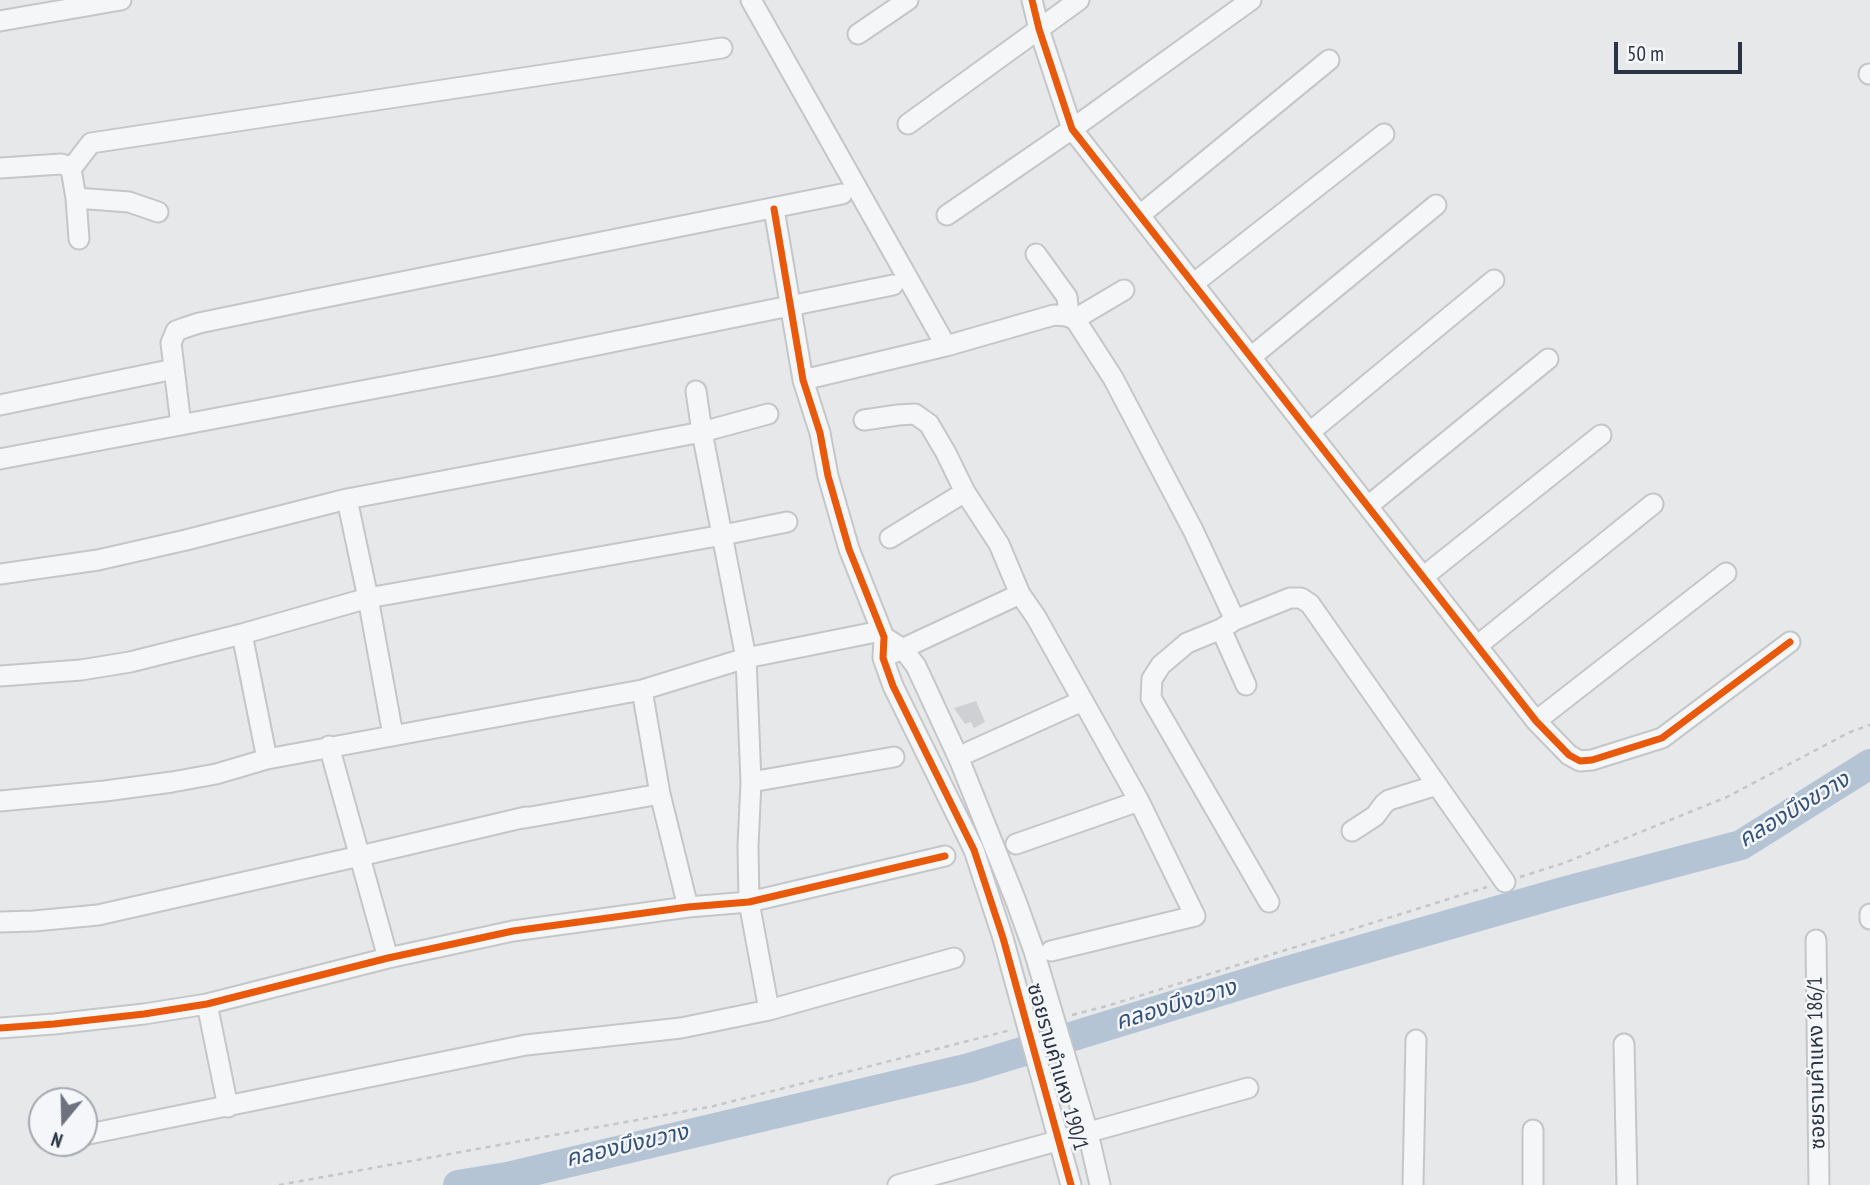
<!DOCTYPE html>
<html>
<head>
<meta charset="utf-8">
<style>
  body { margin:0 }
  #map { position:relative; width:1870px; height:1185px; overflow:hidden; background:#e6e8ea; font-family:"PT Sans Narrow",sans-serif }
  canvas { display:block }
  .north { position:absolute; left:28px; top:1087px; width:70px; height:70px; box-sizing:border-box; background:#f4f6f9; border:2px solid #a4a8b1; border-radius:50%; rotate:199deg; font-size:19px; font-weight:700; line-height:28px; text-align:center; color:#2b3445 }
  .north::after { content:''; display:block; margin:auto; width:24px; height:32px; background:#6c737f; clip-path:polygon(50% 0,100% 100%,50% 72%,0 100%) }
  .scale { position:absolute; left:1614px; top:42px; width:128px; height:32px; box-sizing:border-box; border:4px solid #2b3445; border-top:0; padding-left:9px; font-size:21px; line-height:24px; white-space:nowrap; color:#2b3445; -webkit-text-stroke:5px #f4f6f9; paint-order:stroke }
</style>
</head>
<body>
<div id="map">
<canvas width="1870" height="1185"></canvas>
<div class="north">N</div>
<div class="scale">50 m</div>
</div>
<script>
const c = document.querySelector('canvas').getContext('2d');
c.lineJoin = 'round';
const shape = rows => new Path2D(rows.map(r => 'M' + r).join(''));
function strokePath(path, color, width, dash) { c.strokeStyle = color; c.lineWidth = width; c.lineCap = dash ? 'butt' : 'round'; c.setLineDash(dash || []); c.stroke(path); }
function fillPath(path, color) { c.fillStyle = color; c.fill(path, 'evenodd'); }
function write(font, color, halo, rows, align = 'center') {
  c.font = font + ' "PT Sans Narrow","Noto Sans Thai",sans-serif'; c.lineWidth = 5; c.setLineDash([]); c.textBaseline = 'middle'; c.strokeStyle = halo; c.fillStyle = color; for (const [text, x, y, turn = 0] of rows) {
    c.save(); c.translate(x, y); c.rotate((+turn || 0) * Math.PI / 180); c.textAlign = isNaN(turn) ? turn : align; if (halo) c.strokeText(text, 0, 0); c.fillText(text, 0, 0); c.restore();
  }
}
const river = shape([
  [458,1185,507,1177,969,1068,1273,975,1563,892,1741,845,1870,764]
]);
const building = shape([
  [976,701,985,722,974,728,971,722,965,724,954,708]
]);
const path = shape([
  [1520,877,1564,863,1727,797,1850,732,1870,725],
  [1072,1015,1107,1006,1487,887],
  [279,1185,714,1106,1011,1030]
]);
const minor = shape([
  [751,0,946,346],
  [1032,0,1039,29,1072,129,1536,721,1569,755,1580,761,1592,760,1662,738,1790,642],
  [0,21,121,0],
  [858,34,908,0],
  [1869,74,1870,74],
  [908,124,1079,0],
  [0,168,61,164,68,166,71,169,76,198,129,202,158,212],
  [71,169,91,143,722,48],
  [76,198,79,239],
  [774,209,803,380,820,433,828,476,849,549,884,637,883,658,893,686,974,850,1003,938,1071,1185],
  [947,215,1072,129,1251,0],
  [1140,215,1329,60],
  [1036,254,1067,297,1068,306,1066,316],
  [1193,284,1384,134],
  [1075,319,1124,290],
  [1251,357,1436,205],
  [803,380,946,346,1054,315,1066,316,1075,319,1113,378,1193,530,1235,620],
  [0,405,174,369],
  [768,414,702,432,746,658,751,782,748,846,749,902,769,1010],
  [864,420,898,415,915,414,929,424,946,453,965,492,999,544,1020,594,1036,617,1139,801,1195,916,1051,951],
  [181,425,171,343,176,331,184,328,199,323,301,302,842,194],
  [1310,432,1494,280],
  [0,459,494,366,893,285],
  [347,499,368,598,393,735],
  [1368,506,1548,359],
  [890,538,965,492],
  [0,574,98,560,186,540,347,499,702,432,696,391],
  [1423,577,1601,435],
  [1221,629,1246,685],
  [242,634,267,759],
  [884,637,903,649,916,666,959,759,1016,901,1034,951,1088,1133,1100,1185],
  [1477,646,1653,504],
  [891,654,1020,594],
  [0,676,81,670,130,662,242,634,368,598,723,535,787,522],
  [642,690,660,794,688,907],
  [1536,721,1726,573],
  [329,746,388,958],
  [969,752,1082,701],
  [751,782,894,757],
  [0,801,105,791,172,782,216,774,267,759,642,690,746,658,881,631],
  [525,818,660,794],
  [1352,831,1375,816,1384,804,1389,800,1437,785],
  [1016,844,1139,801],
  [1269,902,1151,698,1152,679,1161,665,1187,643,1221,629,1235,620,1290,598,1301,598,1310,604,1505,882],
  [1870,914,1870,919],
  [0,922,34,921,98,915,360,856,526,817],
  [1816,940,1819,1185],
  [207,1004,228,1107],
  [0,1028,54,1024,144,1014,207,1004,388,958,513,931,688,907,749,902,945,856],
  [1624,1044,1627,1185],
  [84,1135,526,1045,681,1028,769,1010,954,958],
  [898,1185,1248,1088],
  [1413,1185,1416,1040],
  [1533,1185,1533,1130]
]);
const cycleway = shape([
  [1032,0,1039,29,1072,129,1536,721,1569,755,1580,761,1592,760,1662,738,1790,642],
  [774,209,803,380,820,433,828,476,849,549,884,637,883,658,893,686,974,850,1003,938,1071,1185],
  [0,1028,54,1024,144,1014,207,1004,388,958,513,931,688,907,749,902,945,856]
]);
const streetNames = [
  ["ซอยรามคำแหง 186/1",1817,1063,-91],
  ["ซอยรามคำแหง 190/1",1057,1067,74]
];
const waterNames = [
  ["คลองบึงขวาง",1794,810,-31],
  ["คลองบึงขวาง",1176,1005,-17],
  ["คลองบึงขวาง",627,1146,-13]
];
strokePath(river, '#b4c4d5', 30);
fillPath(building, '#ced0d3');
strokePath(minor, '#c4c6c8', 23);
strokePath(path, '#c5c6ca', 2.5, [5, 5]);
strokePath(minor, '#f5f6f7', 19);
strokePath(cycleway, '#e8590c', 7);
write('21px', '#2b3445', '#f4f6f9', streetNames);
write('italic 23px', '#34527a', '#f4f6f9', waterNames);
</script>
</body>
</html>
